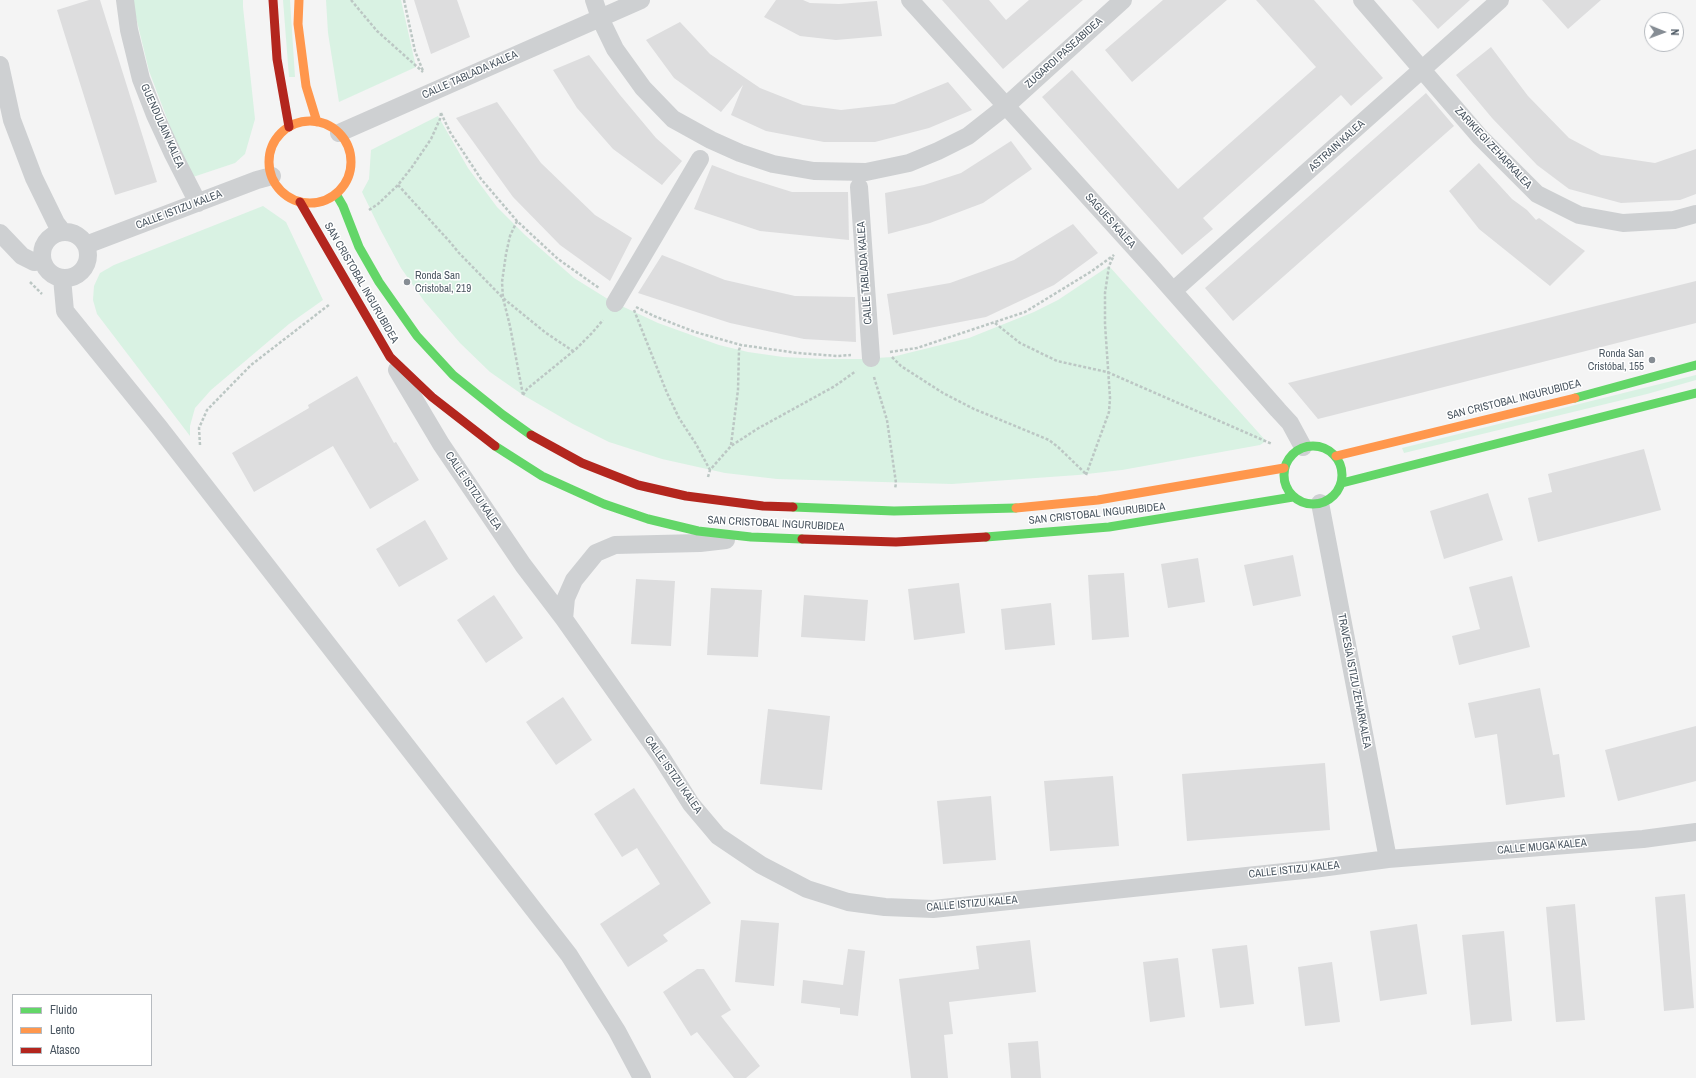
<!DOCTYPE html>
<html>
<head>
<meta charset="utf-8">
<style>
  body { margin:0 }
  #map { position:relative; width:1696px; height:1078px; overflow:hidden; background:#f4f4f4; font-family:"Archivo Narrow",sans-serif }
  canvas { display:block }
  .legend { position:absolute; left:12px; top:994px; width:140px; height:72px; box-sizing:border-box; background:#fff; border:1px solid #b7bbc0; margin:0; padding:5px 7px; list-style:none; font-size:12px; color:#4a5661 }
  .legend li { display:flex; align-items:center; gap:8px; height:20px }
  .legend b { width:20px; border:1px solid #b7bbc0 }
  .north { position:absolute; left:1644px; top:12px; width:40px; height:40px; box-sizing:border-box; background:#fff; border:1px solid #b7bbc0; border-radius:50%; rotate:91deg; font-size:11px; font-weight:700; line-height:16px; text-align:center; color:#4a5661 }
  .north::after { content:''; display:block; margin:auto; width:14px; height:18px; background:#868d94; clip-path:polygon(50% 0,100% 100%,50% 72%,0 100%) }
</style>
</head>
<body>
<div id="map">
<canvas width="1696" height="1078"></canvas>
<ul class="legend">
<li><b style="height:5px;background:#63d668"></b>Fluido</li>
<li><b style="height:5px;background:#ff974d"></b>Lento</li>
<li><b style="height:5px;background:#b3261e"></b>Atasco</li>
</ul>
<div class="north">N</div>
</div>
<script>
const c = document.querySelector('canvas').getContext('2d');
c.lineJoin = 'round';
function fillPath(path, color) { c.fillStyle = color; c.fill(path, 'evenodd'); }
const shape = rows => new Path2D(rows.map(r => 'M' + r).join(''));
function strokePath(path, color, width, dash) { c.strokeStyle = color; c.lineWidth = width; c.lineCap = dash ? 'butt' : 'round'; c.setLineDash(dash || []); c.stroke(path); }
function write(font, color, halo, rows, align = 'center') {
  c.font = font + ' "Archivo Narrow",sans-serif'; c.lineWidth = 3; c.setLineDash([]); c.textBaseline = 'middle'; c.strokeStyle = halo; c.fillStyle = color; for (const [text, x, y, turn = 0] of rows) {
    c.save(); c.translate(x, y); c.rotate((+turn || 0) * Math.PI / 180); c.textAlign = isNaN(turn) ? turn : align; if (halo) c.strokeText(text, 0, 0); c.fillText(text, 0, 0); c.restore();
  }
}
const green = shape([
  [133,0,243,0,243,7,255,119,245,154,235,163,193,177,174,137,149,71,134,9],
  [283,0,290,0,295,77,289,77],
  [326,0,401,0,416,67,339,102,328,33],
  [438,116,468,168,497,207,525,235,574,278,611,301,658,323,719,345,748,352,783,357,823,359,861,359,892,357,969,338,1034,312,1058,300,1109,266,1266,441,1260,445,1122,470,1078,475,952,484,777,479,725,473,662,459,609,442,573,424,523,395,490,372,460,343,424,301,401,268,380,229,362,192,369,179,371,150],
  [263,206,286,222,323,300,289,324,211,390,195,408,190,426,190,436,97,314,93,300,94,286,100,273,114,265],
  [1696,375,1696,380,1647,394,1404,453,1402,448]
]);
const building = shape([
  [89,0,100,0,157,182,115,195,57,10],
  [414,0,457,0,470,37,431,54],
  [776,0,803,0,810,3,839,4,877,1,882,36,836,40,800,36,764,17],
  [942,0,989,0,1006,20,1029,0,1083,0,1003,69],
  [1163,0,1227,0,1132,82,1105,50],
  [1256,0,1314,0,1383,78,1351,106,1341,95,1203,218,1213,229,1182,255,1042,97,1072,70,1178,189,1316,67],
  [1412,0,1470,0,1438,29],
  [1542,0,1601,0,1568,29],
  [680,22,710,54,760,88,803,105,841,110,894,104,948,82,972,110,929,128,875,142,824,142,766,131,731,115,743,85,721,112,674,78,646,40],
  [1491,47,1528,96,1569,138,1601,155,1655,163,1696,149,1696,194,1680,200,1621,203,1569,189,1537,165,1492,118,1456,75],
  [589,55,620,95,656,138,682,161,662,185,613,149,577,108,553,70],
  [1426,93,1454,126,1233,321,1205,288],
  [497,102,541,163,595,215,632,238,610,281,560,245,513,197,456,118],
  [1011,141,1032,169,983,203,930,223,888,234,885,193,924,185,961,173],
  [1479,163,1512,199,1527,210,1536,220,1539,218,1585,251,1550,286,1479,229,1449,191],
  [712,165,738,175,792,192,848,192,849,240,760,231,694,209],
  [1073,224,1098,253,1054,285,986,317,893,335,887,294,950,283,1014,260],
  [662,255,725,280,795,296,855,297,856,342,804,339,730,323,638,293],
  [1696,281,1696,323,1318,419,1288,383],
  [357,376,394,443,396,442,419,480,370,509,333,446,254,492,232,453,309,408,308,405],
  [1644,449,1661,510,1538,542,1528,498,1552,492,1548,474],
  [1488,493,1503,540,1444,559,1430,511],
  [425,520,448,559,399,587,376,549],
  [1293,555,1301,596,1253,606,1244,565],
  [1198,558,1205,602,1168,608,1161,564],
  [1124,573,1129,637,1092,640,1088,575],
  [1512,576,1530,647,1459,665,1452,636,1480,629,1469,587],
  [636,579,675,581,671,646,631,644],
  [959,583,965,633,914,640,908,589],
  [711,588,762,590,758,657,707,655],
  [494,595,523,638,486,663,457,620],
  [804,595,868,600,865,641,801,637],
  [1051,603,1055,645,1005,650,1001,609],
  [1540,688,1553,755,1559,754,1565,797,1506,805,1497,734,1475,738,1468,703],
  [563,697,592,740,556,765,526,722],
  [768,709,830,716,822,790,760,784],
  [1696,726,1696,781,1618,801,1605,750],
  [1325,763,1330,830,1187,841,1182,774],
  [1113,776,1119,846,1050,851,1044,781],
  [634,788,711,903,663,935,668,941,628,967,600,924,660,884,637,848,622,857,594,814],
  [991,796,996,860,943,864,937,801],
  [1685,894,1694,1008,1664,1011,1655,897],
  [1575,904,1585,1020,1556,1022,1546,907],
  [741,920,779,923,774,986,735,982],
  [1417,924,1427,994,1380,1001,1370,931],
  [1504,931,1512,1021,1471,1025,1462,935],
  [1030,940,1036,992,949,1002,953,1034,944,1035,948,1078,911,1078,899,979,979,969,976,946],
  [1247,945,1254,1004,1220,1008,1212,949],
  [848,949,865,951,858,1016,840,1014,840,1008,801,1003,803,980,843,985],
  [1178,958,1185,1017,1150,1022,1143,962],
  [1332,962,1340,1022,1305,1026,1298,967],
  [697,969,704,969,731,1010,721,1016,760,1066,746,1078,734,1078,697,1032,691,1036,663,992],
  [1038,1041,1041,1078,1011,1078,1008,1043]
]);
const path = shape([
  [351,0,377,31,423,72],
  [404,0,415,51,423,71],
  [441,113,450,132,481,179,517,221,558,259,599,288],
  [398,185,450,242,459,253,503,298,546,333,573,351],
  [369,210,378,204,398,185,412,167,431,139,440,119,441,113],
  [517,221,510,236,506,254,502,282,503,298,510,326,523,395],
  [30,282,42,294],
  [636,307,654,316,695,332,741,345,797,353,837,356,851,355],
  [634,310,667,393,679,418,696,444,710,470],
  [995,323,1020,343,1057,361,1107,372,1272,444],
  [890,352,917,348,1025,312,1092,271,1114,255],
  [892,357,901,366,943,393,974,409,1049,440,1058,447,1086,474],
  [874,377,887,420,896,483,895,489],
  [523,395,527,389,576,349,592,333,603,320],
  [200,445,199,428,207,410,251,365,330,304],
  [731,445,738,390,739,350,741,345],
  [1086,475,1109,412,1110,398,1105,324,1105,293,1109,266,1114,255],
  [708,477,710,470,731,446,757,429,835,386,856,371]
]);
const street = shape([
  [125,0,129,30,141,79,155,115,173,154,198,203],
  [594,0,600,18,615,49,643,88,673,119,711,140,740,153,773,164,814,171,866,172,909,163,938,151,968,136,1006,106,1123,0],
  [910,0,1151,266,1278,410,1290,423,1303,447],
  [1362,0,1480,137,1537,194,1579,215,1623,223,1674,220,1696,214],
  [0,65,12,120,34,178,56,223,63,232],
  [339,133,641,0],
  [859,187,871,358],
  '42 255a23 23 0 1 1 46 0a23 23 0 1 1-46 0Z',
  [0,233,22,256,34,262,42,261],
  [86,245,257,180,272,176],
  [62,278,65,311,159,427,569,955,617,1031,642,1078],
  [1173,291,1500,0],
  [615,303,700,159],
  [397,370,441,444,523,565,564,619,660,755,691,804,718,836,761,865,807,889,848,902,885,907,933,909,1313,869,1388,859,1643,839,1696,832],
  [1320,503,1388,859],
  [564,619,566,598,574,580,596,553,615,545,700,543,726,540]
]);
const fast = shape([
  [336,194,343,206,359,247,379,282,417,336,453,375,503,415,531,435],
  [1575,398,1696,365],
  '1284 475a29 29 0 1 1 58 0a29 29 0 1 1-58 0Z',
  [495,446,542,476,604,504,648,519,698,531,751,537,802,539],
  [1342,483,1696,393],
  [793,507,894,511,1016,508],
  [986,537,1109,527,1293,497]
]);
const slow = shape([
  [299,0,298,24,306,86,317,122],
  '269 162a41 41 0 1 1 82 0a41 41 0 1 1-82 0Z',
  [1336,456,1575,398],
  [1016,508,1098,500,1284,468]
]);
const jam = shape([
  [273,0,277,59,289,127],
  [300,202,390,357,432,397,495,446],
  [531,435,582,463,638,485,686,496,763,506,793,507],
  [802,539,896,542,986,537]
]);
const markers = [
  [407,282,4,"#868d94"],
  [1652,360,4,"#868d94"]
];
const streetNames = [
  ["ZUGARDI PASEABIDEA",1064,53,-42],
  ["CALLE TABLADA KALEA",470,75,-24],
  ["GUENDULAIN KALEA",162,126,66],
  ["ASTRAIN KALEA",1337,146,-42],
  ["ZARIKIEGI ZEHARKALEA",1493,148,47],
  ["CALLE ISTIZU KALEA",179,210,-21],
  ["SAGUES KALEA",1110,221,48],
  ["CALLE TABLADA KALEA",865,273,-94],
  ["SAN CRISTOBAL INGURUBIDEA",361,283,60],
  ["SAN CRISTOBAL INGURUBIDEA",1514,400,-14],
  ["CALLE ISTIZU KALEA",473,491,56],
  ["SAN CRISTOBAL INGURUBIDEA",1097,514,-6],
  ["SAN CRISTOBAL INGURUBIDEA",776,524,3],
  ["TRAVESÍA ISTIZU ZEHARKALEA",1354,681,79],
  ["CALLE ISTIZU KALEA",673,775,55],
  ["CALLE MUGA KALEA",1542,847,-5],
  ["CALLE ISTIZU KALEA",1294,870,-6],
  ["CALLE ISTIZU KALEA",972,904,-5]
];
const poiNames = [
  ["Ronda San",415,276],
  ["Cristobal, 219",415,289],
  ["Ronda San",1644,354,"right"],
  ["Cristóbal, 155",1644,367,"right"]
];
fillPath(green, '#d9f2e3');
fillPath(building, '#ddddde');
strokePath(path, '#bcc7c4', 2.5, [3, 2]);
strokePath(street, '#ced0d2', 18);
strokePath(fast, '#63d668', 9);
strokePath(slow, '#ff974d', 9);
strokePath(jam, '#b3261e', 9);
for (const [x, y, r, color] of markers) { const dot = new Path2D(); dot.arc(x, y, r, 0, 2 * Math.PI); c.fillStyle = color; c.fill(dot); strokePath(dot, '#fff', 1.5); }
write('11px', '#4a5661', '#fff', streetNames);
write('11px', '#4a5661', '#fff', poiNames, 'left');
</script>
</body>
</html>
